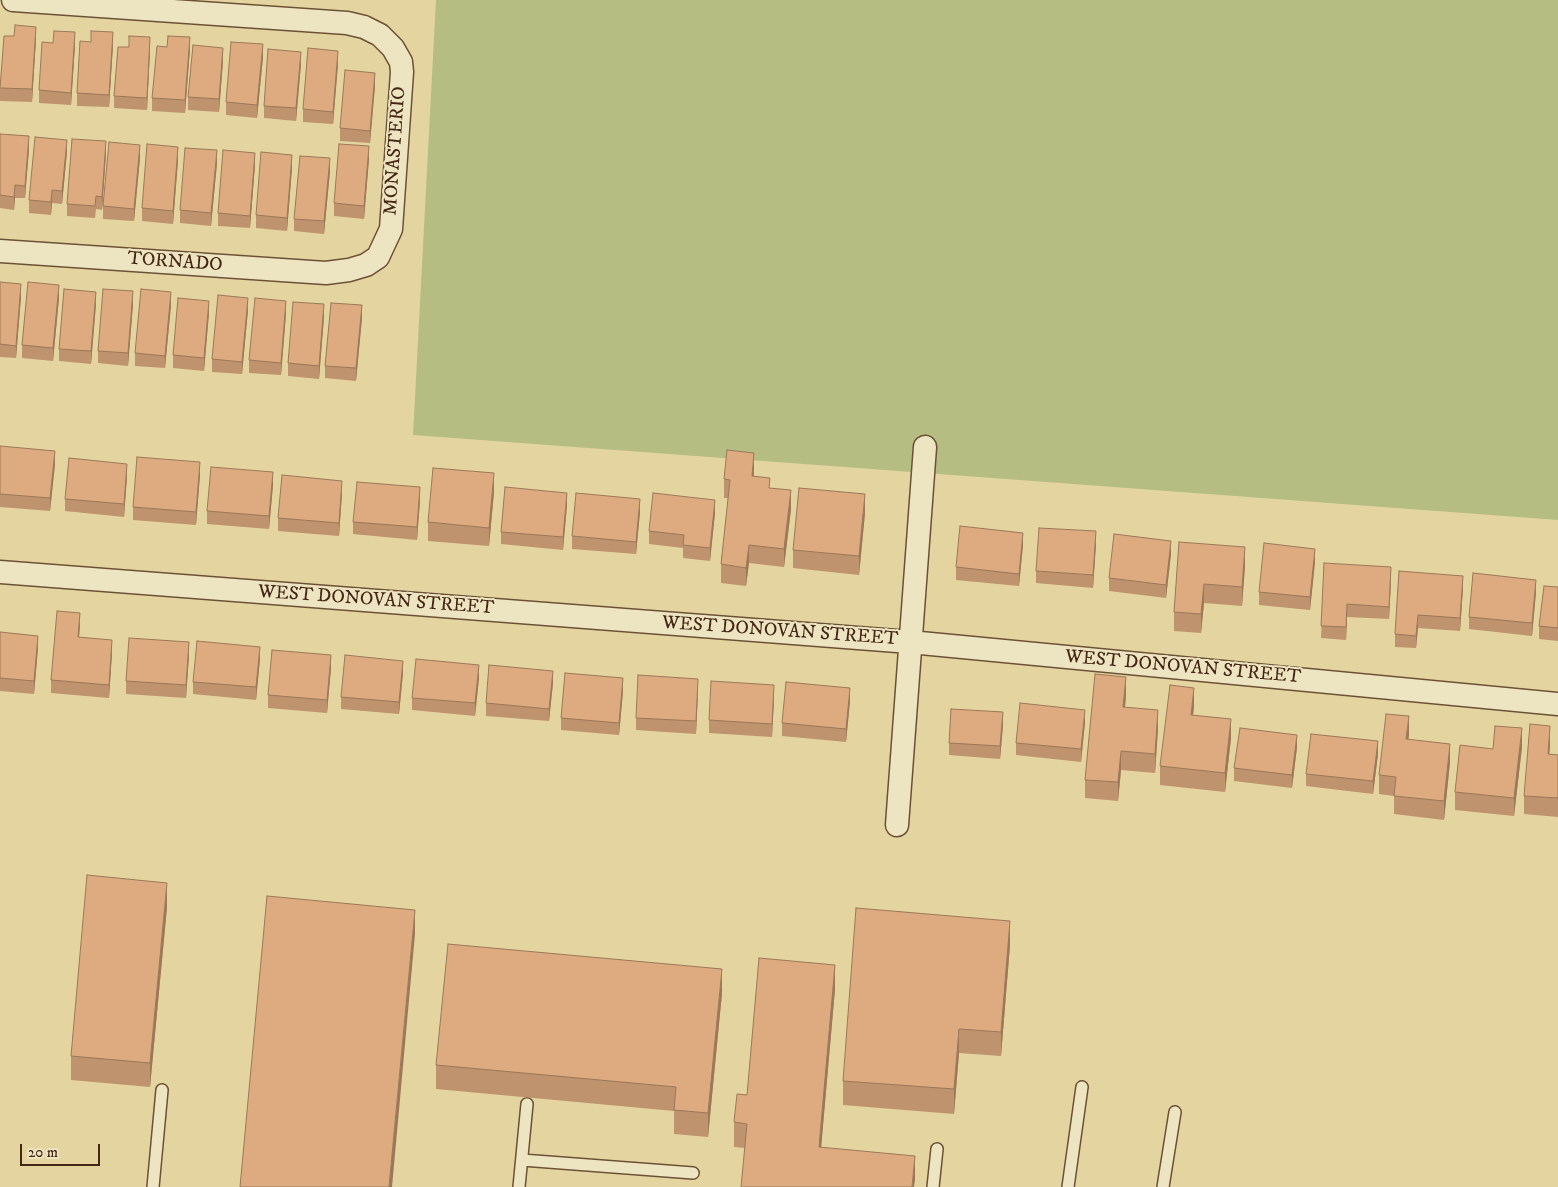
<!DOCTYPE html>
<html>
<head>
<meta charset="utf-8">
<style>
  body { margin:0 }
  #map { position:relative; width:1558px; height:1187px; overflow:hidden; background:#e4d5a0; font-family:"IM FELL DW Pica",serif }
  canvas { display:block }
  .scale { position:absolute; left:20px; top:1144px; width:80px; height:22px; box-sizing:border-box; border:2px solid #452514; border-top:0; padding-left:6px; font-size:15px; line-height:18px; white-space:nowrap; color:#452514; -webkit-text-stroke:4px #ede4c1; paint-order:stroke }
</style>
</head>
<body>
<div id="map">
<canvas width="1558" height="1187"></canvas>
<div class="scale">20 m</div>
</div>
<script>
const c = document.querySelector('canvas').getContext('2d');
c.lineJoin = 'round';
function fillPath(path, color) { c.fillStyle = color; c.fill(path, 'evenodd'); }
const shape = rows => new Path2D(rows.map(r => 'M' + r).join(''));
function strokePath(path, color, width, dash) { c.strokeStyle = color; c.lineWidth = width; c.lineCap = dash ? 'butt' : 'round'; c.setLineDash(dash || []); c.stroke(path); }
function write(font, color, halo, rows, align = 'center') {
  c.font = font + ' "IM FELL DW Pica",serif'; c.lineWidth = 4; c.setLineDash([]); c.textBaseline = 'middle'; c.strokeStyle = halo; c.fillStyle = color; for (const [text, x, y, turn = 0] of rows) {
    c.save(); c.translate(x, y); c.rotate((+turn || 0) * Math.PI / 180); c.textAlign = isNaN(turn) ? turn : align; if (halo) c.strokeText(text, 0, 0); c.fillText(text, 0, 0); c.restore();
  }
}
const green = shape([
  [436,0,1558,0,1558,520,413,435]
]);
const service = shape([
  [522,1160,693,1173],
  [153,1187,162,1090],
  [519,1187,527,1104],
  [933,1187,937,1149],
  [1068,1187,1082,1087],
  [1163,1187,1175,1112]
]);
const minor = shape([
  [0,251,326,273,349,270,366,265,378,257,391,229,402,72,401,62,393,48,380,35,364,27,347,23,13,0],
  [0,572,910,642,1558,704],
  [897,825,925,447]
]);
const wall = shape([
  [14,36,36,39,32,102,0,101,0,88],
  [91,42,113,45,109,107,77,106,77,93],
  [75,45,71,105,39,103,39,90],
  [129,47,150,50,147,110,114,108,114,96],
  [190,49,185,113,152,111,152,98],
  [263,57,257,118,226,115,226,102],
  [223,61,219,112,188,110,188,97],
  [301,64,296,121,264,118,264,106],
  [338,64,333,124,303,122,303,109],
  [375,86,370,143,340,141,340,128],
  [0,134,29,149,25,198,15,198,14,210,0,208],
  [67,152,62,204,52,203,51,215,29,213,29,200],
  [106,154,102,210,96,209,95,218,67,216,67,204],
  [140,158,134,221,103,219,103,206],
  [369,159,364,219,334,216,334,203],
  [178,160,173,224,142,221,142,208],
  [217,163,211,226,180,223,180,210],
  [255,165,250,228,218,226,218,213],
  [292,168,287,231,256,228,256,215],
  [330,171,324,234,294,231,294,219],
  [0,282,21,297,16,358,0,357],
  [59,298,53,361,22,358,22,345],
  [96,304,91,364,59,361,59,349],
  [133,304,128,366,98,363,98,351],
  [171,305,165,368,135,366,135,353],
  [248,310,242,374,212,372,212,359],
  [209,313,204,371,173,368,173,355],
  [286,314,281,375,249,373,249,360],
  [324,317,319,379,288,376,288,363],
  [362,318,356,381,325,378,325,366],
  [0,446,55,464,50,511,0,507],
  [754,471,754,476,770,488,791,509,784,567,749,563,746,586,721,583,721,564,728,498,724,498,724,479],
  [200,475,196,525,133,520,133,507],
  [127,476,124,517,65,511,65,499],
  [273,485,269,529,207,524,207,511],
  [494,492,489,546,428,541,428,522],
  [342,493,339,536,278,531,278,518],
  [420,500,417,540,353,534,353,522],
  [567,505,563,550,501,544,501,532],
  [640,512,636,554,572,549,572,536],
  [715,513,710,561,683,558,683,548,649,544,649,531],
  [865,513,859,575,793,568,793,550],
  [1179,542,1245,566,1242,606,1204,603,1201,633,1174,631,1174,612],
  [1096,544,1093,588,1036,583,1036,571],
  [1023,545,1019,586,956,580,956,567],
  [1171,554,1166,598,1109,591,1109,578],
  [1315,562,1310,610,1259,605,1259,592],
  [1324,563,1391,580,1389,619,1347,617,1346,640,1321,638],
  [1399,571,1463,588,1460,631,1418,628,1416,648,1395,647,1395,634],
  [1558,587,1558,641,1539,639,1539,626],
  [1536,592,1532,636,1469,629,1469,617],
  [80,625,79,637,112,653,109,698,51,693,51,680],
  [0,632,38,648,34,694,0,691],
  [189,655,186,698,126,694,126,681],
  [260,659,256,700,193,694,193,682],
  [331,668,327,713,268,708,268,695],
  [403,673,399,714,341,709,341,697],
  [479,678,475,716,412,710,412,698],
  [553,683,549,721,486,716,486,703],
  [623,691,619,735,561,730,561,718],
  [698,691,696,734,636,730,636,718],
  [1126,696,1125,707,1158,729,1155,773,1121,770,1118,801,1085,798,1085,780],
  [774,698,772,737,709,733,709,720],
  [850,701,846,742,782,736,782,723],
  [1194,706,1193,715,1231,738,1225,792,1160,785,1160,766],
  [1085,722,1081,762,1016,755,1016,743],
  [1003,725,1000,759,949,755,949,743],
  [1409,735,1408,739,1450,762,1444,820,1394,814,1394,796,1379,794,1379,775],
  [1550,745,1549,754,1558,755,1558,817,1524,814,1524,796],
  [1297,747,1292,788,1234,781,1234,768],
  [1522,747,1514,816,1455,810,1455,792],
  [1378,754,1373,794,1306,786,1306,774],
  [167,907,150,1087,71,1080,71,1056],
  [1010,945,1001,1056,959,1053,954,1114,843,1105,843,1081],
  [835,989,821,1147,915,1180,745,1148,734,1147,734,1122,747,1095],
  [722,993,708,1137,674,1134,674,1111,436,1089,436,1065]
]);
const shadedWall = shape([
  [36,27,36,39,32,102,32,89],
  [75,32,75,45,71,105,71,93],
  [113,32,113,45,109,107,109,95],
  [150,37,150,50,147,110,147,98],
  [190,37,190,49,185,113,185,100],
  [263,44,263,57,257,118,257,105],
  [223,48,223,61,219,112,219,99],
  [338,51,338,64,333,124,333,112],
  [301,52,301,64,296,121,296,108],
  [375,73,375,86,370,143,370,131],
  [29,136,29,149,25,198,25,186],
  [67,140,67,152,62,204,62,191],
  [106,141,106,154,102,210,102,197],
  [140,145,140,158,134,221,134,209],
  [369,146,369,159,364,219,364,206],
  [178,147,178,160,173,224,173,211],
  [217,150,217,163,211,226,211,213],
  [255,153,255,165,250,228,250,216],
  [292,155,292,168,287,231,287,218],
  [330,158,330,171,324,234,324,221],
  [15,185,15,198,14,210,14,197],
  [52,190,52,203,51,215,51,202],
  [21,284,21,297,16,358,16,346],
  [59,285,59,298,53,361,53,348],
  [133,291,133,304,128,366,128,353],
  [96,292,96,304,91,364,91,351],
  [171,292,171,305,165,368,165,356],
  [248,298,248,310,242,374,242,362],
  [209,301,209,313,204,371,204,358],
  [286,301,286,314,281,375,281,363],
  [324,304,324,317,319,379,319,366],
  [362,305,362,318,356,381,356,368],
  [55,451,55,464,50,511,50,498],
  [754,453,754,471,752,494,752,476],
  [200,462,200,475,196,525,196,512],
  [127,464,127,476,124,517,124,504],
  [273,472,273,485,269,529,269,516],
  [494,473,494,492,489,546,489,528],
  [342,481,342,493,339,536,339,523],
  [420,487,420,500,417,540,417,527],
  [791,490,791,509,784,567,784,549],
  [567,493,567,505,563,550,563,537],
  [865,494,865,513,859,575,859,556],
  [640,499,640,512,636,554,636,542],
  [715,500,715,513,710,561,710,548],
  [1096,531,1096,544,1093,588,1093,575],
  [1023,533,1023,545,1019,586,1019,574],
  [1171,541,1171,554,1166,598,1166,585],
  [749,545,749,563,746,586,746,568],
  [1245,547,1245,566,1242,606,1242,587],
  [1315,549,1315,562,1310,610,1310,597],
  [1391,567,1391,580,1389,619,1389,607],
  [1463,576,1463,588,1460,631,1460,618],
  [1536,580,1536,592,1532,636,1532,623],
  [1204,584,1204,603,1201,633,1201,614],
  [1347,604,1347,617,1346,640,1346,627],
  [80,613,80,625,78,650,78,637],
  [1418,615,1418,628,1416,648,1416,636],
  [38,636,38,648,34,694,34,681],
  [112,640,112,653,109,698,109,685],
  [189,642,189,655,186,698,186,685],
  [260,647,260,659,256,700,256,687],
  [331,655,331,668,327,713,327,700],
  [403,661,403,673,399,714,399,702],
  [479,665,479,678,475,716,475,703],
  [553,671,553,683,549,721,549,709],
  [1126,677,1126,696,1123,726,1123,707],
  [623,678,623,691,619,735,619,723],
  [698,679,698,691,696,734,696,721],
  [774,685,774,698,772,737,772,724],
  [850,688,850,701,846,742,846,729],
  [1194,688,1194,706,1191,733,1191,715],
  [1085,710,1085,722,1081,762,1081,749],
  [1158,710,1158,729,1155,773,1155,754],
  [1003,712,1003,725,1000,759,1000,746],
  [1409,716,1409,735,1406,757,1406,739],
  [1231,719,1231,738,1225,792,1225,773],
  [1550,726,1550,745,1548,772,1548,754],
  [1522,728,1522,747,1514,816,1514,798],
  [1297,735,1297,747,1292,788,1292,775],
  [1378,741,1378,754,1373,794,1373,781],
  [1450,744,1450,762,1444,820,1444,801],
  [1121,751,1121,770,1118,801,1118,782],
  [167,883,167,907,150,1087,150,1063],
  [415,910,415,934,392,1187,389,1187],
  [1010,921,1010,945,1001,1056,1001,1032],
  [835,965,835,989,819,1172,819,1147],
  [722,969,722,993,708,1137,708,1113],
  [959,1029,959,1053,954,1114,954,1089],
  [915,1156,915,1180,914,1187,912,1187]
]);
const building = shape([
  [15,25,36,27,32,89,0,88,4,36,14,36,15,25],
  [54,31,75,32,71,93,39,90,42,42,53,43,54,31],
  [91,31,113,32,109,95,77,93,80,41,91,42,91,31],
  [129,36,150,37,147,98,114,96,118,47,129,47,129,36],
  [168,36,190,37,185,100,152,98,157,46,167,47,168,36],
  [231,42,263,44,257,105,226,102,231,42],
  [193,45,223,48,219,99,188,97,193,45],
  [308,48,338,51,333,112,303,109,308,48],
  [268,49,301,52,296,108,264,106,268,49],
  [345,70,375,73,370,131,340,128,345,70],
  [0,134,29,136,25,186,15,185,14,197,0,195,0,134],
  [35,137,67,140,62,191,52,190,51,202,29,200,35,137],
  [72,139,106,141,102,197,96,196,95,206,67,204,72,139],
  [109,142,140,145,134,209,103,206,109,142],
  [147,144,178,147,173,211,142,208,147,144],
  [339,144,369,146,364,206,334,203,339,144],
  [185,148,217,150,211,213,180,210,185,148],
  [223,150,255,153,250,216,218,213,223,150],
  [261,152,292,155,287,218,256,215,261,152],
  [300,156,330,158,324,221,294,219,300,156],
  [0,282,21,284,16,346,0,344,0,282],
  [28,282,59,285,53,348,22,345,28,282],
  [64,289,96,292,91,351,59,349,64,289],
  [103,289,133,291,128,353,98,351,103,289],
  [141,289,171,292,165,356,135,353,141,289],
  [218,295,248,298,242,362,212,359,218,295],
  [178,298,209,301,204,358,173,355,178,298],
  [255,298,286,301,281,363,249,360,255,298],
  [293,302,324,304,319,366,288,363,293,302],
  [331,303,362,305,356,368,325,366,331,303],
  [0,446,55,451,50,498,0,494,0,446],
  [727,450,754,453,752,476,770,478,769,488,791,490,784,549,749,545,746,568,721,564,730,480,724,479,727,450],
  [137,457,200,462,196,512,133,507,137,457],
  [69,458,127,464,124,504,65,499,69,458],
  [211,467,273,472,269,516,207,511,211,467],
  [433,468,494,473,489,528,428,522,433,468],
  [282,475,342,481,339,523,278,518,282,475],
  [357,482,420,487,417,527,353,522,357,482],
  [505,487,567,493,563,537,501,532,505,487],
  [799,488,865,494,859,556,793,550,799,488],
  [576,493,640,499,636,542,572,536,576,493],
  [653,493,715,500,710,548,683,545,684,535,649,531,653,493],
  [960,526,1023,533,1019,574,956,567,960,526],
  [1039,528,1096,531,1093,575,1036,571,1039,528],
  [1114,534,1171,541,1166,585,1109,578,1114,534],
  [1179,542,1245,547,1242,587,1204,584,1201,614,1174,612,1179,542],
  [1264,543,1315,549,1310,597,1259,592,1264,543],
  [1324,563,1391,567,1389,607,1347,604,1346,627,1321,626,1324,563],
  [1399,571,1463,576,1460,618,1418,615,1416,636,1395,634,1399,571],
  [1473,573,1536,580,1532,623,1469,617,1473,573],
  [1544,586,1558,587,1558,628,1539,626,1544,586],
  [57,611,80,613,78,637,112,640,109,685,51,680,57,611],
  [0,632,38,636,34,681,0,678,0,632],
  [129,638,189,642,186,685,126,681,129,638],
  [197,641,260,647,256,687,193,682,197,641],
  [272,650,331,655,327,700,268,695,272,650],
  [345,655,403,661,399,702,341,697,345,655],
  [416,659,479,665,475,703,412,698,416,659],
  [489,665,553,671,549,709,486,703,489,665],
  [565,673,623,678,619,723,561,718,565,673],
  [1095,674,1126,677,1123,707,1158,710,1155,754,1121,751,1118,782,1085,780,1095,674],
  [638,675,698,679,696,721,636,718,638,675],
  [711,681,774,685,772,724,709,720,711,681],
  [786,682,850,688,846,729,782,723,786,682],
  [1170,685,1194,688,1191,715,1231,719,1225,773,1160,766,1170,685],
  [1020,703,1085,710,1081,749,1016,743,1020,703],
  [951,709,1003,712,1000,746,949,743,951,709],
  [1386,714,1409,716,1406,739,1450,744,1444,801,1394,796,1396,777,1379,775,1386,714],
  [1530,724,1550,726,1548,754,1558,755,1558,798,1524,796,1530,724],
  [1495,726,1522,728,1514,798,1455,792,1460,745,1493,749,1495,726],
  [1240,728,1297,735,1292,775,1234,768,1240,728],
  [1311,734,1378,741,1373,781,1306,774,1311,734],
  [87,875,167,883,150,1063,71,1056,87,875],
  [267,896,415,910,389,1187,240,1187,267,896],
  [856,908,1010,921,1001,1032,959,1029,954,1089,843,1081,856,908],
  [448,944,722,969,708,1113,674,1110,676,1087,436,1065,448,944],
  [759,958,835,965,819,1147,915,1156,912,1187,741,1187,747,1124,734,1122,737,1094,747,1095,759,958]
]);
const streetNames = [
  ["MONASTERIO",396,151,-86],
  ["TORNADO",175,263,4],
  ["WEST DONOVAN STREET",376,601,4],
  ["WEST DONOVAN STREET",780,632,4],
  ["WEST DONOVAN STREET",1183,668,5]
];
fillPath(green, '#b5bd83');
strokePath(service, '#6d5137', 14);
strokePath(minor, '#6d5137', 25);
strokePath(service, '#ede4c1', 11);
strokePath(minor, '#ede4c1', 22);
fillPath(wall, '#be936d');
fillPath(shadedWall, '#9b7859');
fillPath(building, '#ddab7f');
strokePath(building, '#9b7859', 1);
write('19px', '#452514', '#ede4c1', streetNames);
</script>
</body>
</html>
